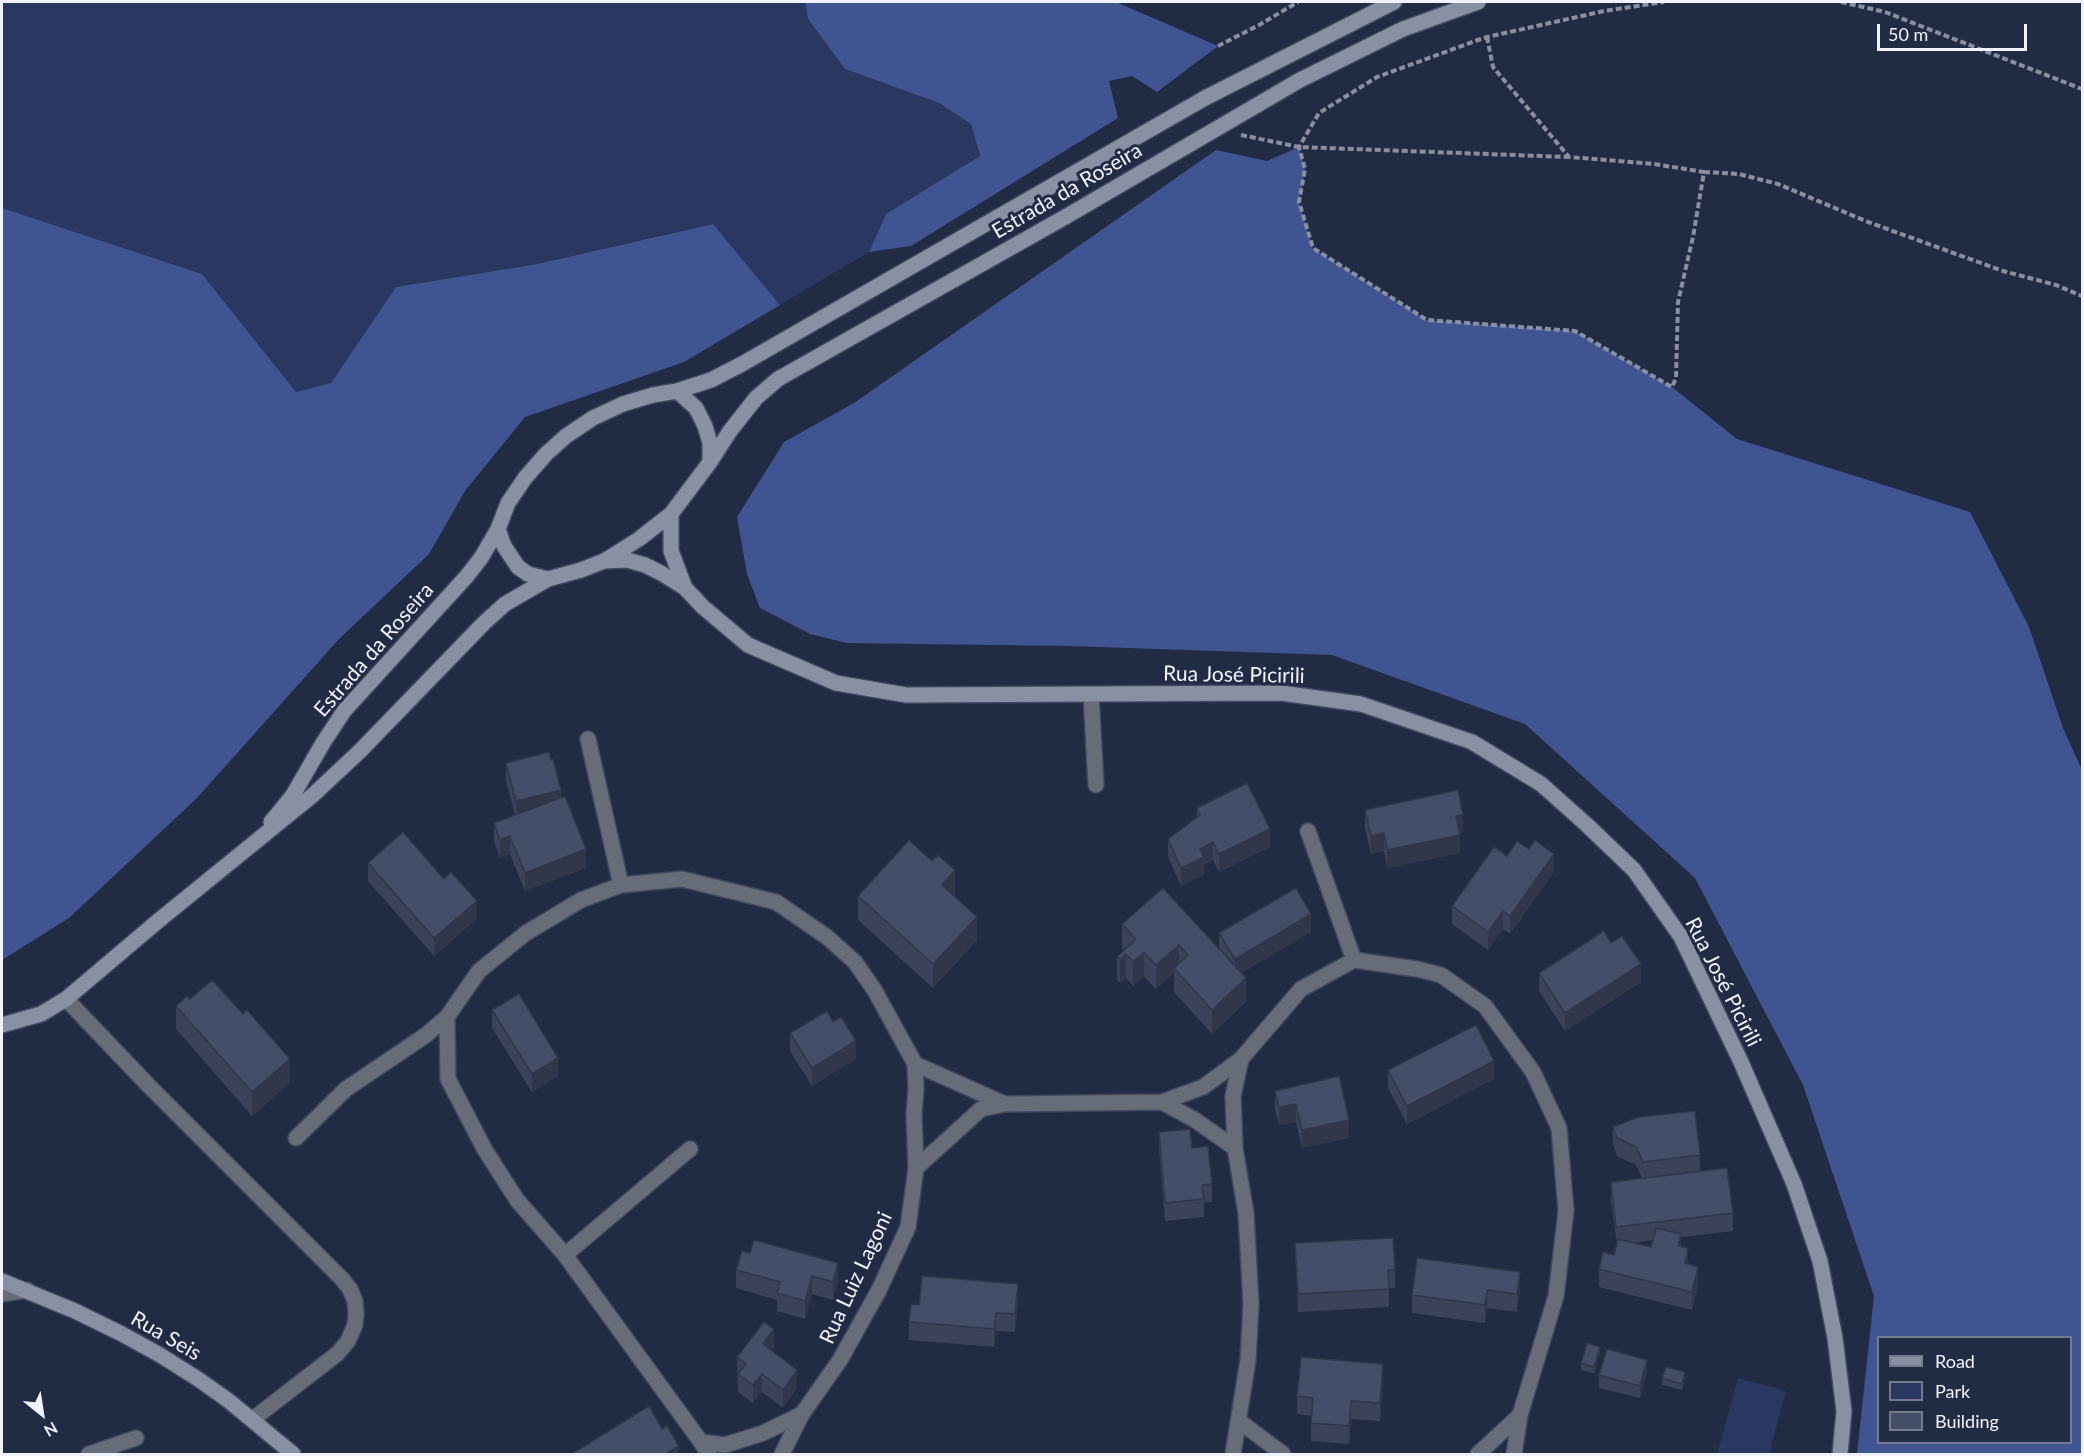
<!DOCTYPE html>
<html>
<head>
<meta charset="utf-8">
<style>
	body { margin:0 }
	#map { position:relative; width:2084px; height:1456px; overflow:hidden; background:#222b44; font-family:Lato,sans-serif }
	canvas { display:block }
	.frame { position:absolute; inset:0; border:3px solid #eff3fd; pointer-events:none }
	.legend { position:absolute; left:1877px; top:1336px; width:195px; height:108px; box-sizing:border-box; background:#222b44; border:2px solid #747b8e; margin:0; padding:8px 10px; list-style:none; font-size:18px; color:#eff3fd }
	.legend li { display:flex; align-items:center; gap:12px; height:30px }
	.legend b { width:30px; border:2px solid #747b8e }
	.north { position:absolute; left:12px; top:1384px; width:60px; height:60px; -webkit-text-stroke:4px #222b44; paint-order:stroke; rotate:150deg; font-size:16px; font-weight:700; line-height:24px; text-align:center; color:#eff3fd }
	.north::after { content:''; display:block; margin:auto; width:21px; height:27px; background:#eff3fd; clip-path:polygon(50% 0,100% 100%,50% 72%,0 100%) }
	.scale { position:absolute; left:1877px; top:24px; width:150px; height:27px; box-sizing:border-box; border:3px solid #eff3fd; border-top:0; padding-left:8px; font-size:18px; line-height:21px; white-space:nowrap; color:#eff3fd; -webkit-text-stroke:4px #222b44; paint-order:stroke }
</style>
</head>
<body>
<div id="map">
<canvas width="2084" height="1456"></canvas>
<div class="frame"></div>
<ul class="legend">
<li><b style="height:8px;background:#8890a4"></b>Road</li>
<li><b style="height:16px;background:#2a3760"></b>Park</li>
<li><b style="height:16px;background:#444e69"></b>Building</li>
</ul>
<div class="north">N</div>
<div class="scale">50 m</div>
</div>
<script>
const g = document.querySelector('canvas').getContext('2d');
g.lineJoin = 'round';
function paint(path, color) { g.fillStyle = color; g.fill(path, 'evenodd'); }
const shape = rows => new Path2D(rows.map(r => 'M' + r).join(''));
function stroke(path, color, width, dash) { g.strokeStyle = color; g.lineWidth = width; g.lineCap = dash ? 'butt' : 'round'; g.setLineDash(dash || []); g.stroke(path); }
function label(font, color, halo, rows, align = 'center') {
  g.font = font + ' Lato,sans-serif'; g.lineWidth = 6; g.setLineDash([]); g.textBaseline = 'middle'; g.strokeStyle = halo; g.fillStyle = color; for (const [text, x, y, turn = 0] of rows) {
    g.save(); g.translate(x, y); g.rotate((+turn || 0) * Math.PI / 180); g.textAlign = isNaN(turn) ? turn : align; if (halo) g.strokeText(text, 0, 0); g.fillText(text, 0, 0); g.restore();
  }
}
paint(shape([
	[2,2,805,2,808,19,845,69,939,103,971,124,980,157,886,214,869,252,780,305,712,224,537,264,396,287,331,384,296,392,202,274,2,208],
	[1738,1378,1786,1391,1769,1454,1717,1454]
]), '#2a3760');
paint(shape([
	[805,2,1116,2,1218,46,1157,92,1132,76,1109,81,1118,118,911,246,869,252,886,214,980,156,971,124,939,103,845,69,808,19],
	[1299,147,1305,169,1299,202,1313,248,1427,320,1575,331,1672,387,1737,439,1970,512,2029,627,2063,728,2082,770,2082,1454,1857,1454,1874,1296,1803,1085,1695,878,1525,724,1332,655,1069,646,847,643,810,634,760,608,747,574,737,517,784,442,854,403,1216,150,1267,161],
	[1878,1338,2070,1338,2070,1442,1878,1442],
	[2,208,202,274,296,392,331,383,396,287,537,264,713,224,780,305,684,362,525,417,465,491,429,554,339,639,197,798,69,918,2,960]
]), '#405491');
const street = shape([
	[1091,694,1096,785],
	[588,739,621,885],
	[1308,831,1354,960],
	[66,999,149,1086,342,1279,350,1289,355,1301,356,1314,355,1325,348,1341,337,1354,253,1419],
	[447,1017,448,1079,485,1150,517,1200,565,1255,701,1442,709,1454],
	[915,1064,1005,1104,1162,1102,1203,1087,1241,1059,1301,989,1354,960,1417,969,1441,975,1485,1006,1533,1072,1559,1128,1566,1211,1556,1296,1520,1415],
	[1162,1102,1195,1120,1235,1148],
	[296,1138,346,1089,426,1035,447,1017,479,971,526,933,581,900,621,885,682,879,776,902,827,937,855,962,875,991,915,1064,916,1089,914,1114,916,1168,908,1227,879,1290,840,1360,802,1414,782,1454],
	[916,1168,981,1109,1005,1104],
	[565,1255,690,1149],
	[2,1294,27,1290],
	[1239,1421,1283,1454],
	[701,1442,725,1445,763,1433,802,1414],
	[89,1454,136,1438],
	[1233,1454,1248,1360,1251,1304,1246,1213,1235,1148,1233,1096,1241,1059],
	[1478,1454,1520,1415,1514,1454]
]);
const secondary = shape([
	[677,391,696,408,705,426,710,443,710,462,671,514,639,539,604,561,581,570,548,579,528,574,518,567,504,546,498,529,508,503,525,478,546,454,566,436,593,418,623,404,653,395,677,391,711,380,742,364,1205,98,1394,2],
	[710,462,730,431,756,398,778,379,1067,216,1300,80,1403,29,1478,2],
	[671,514,671,551,685,588],
	[604,561,627,560,645,565,661,573,685,588,703,607,748,645,836,683,906,695,1281,693,1361,704,1472,742,1541,784,1587,825,1634,870,1681,937,1741,1062,1794,1184,1820,1261,1835,1338,1844,1411,1840,1454],
	[271,822,293,795,323,743,344,711,467,576,481,558,498,529],
	[2,1025,41,1014,66,999,158,921,313,795,360,751,484,623,505,604,548,579],
	[2,1281,75,1311,122,1334,160,1355,198,1379,229,1401,293,1454]
]);
stroke(street, '#3f475e', 18);
stroke(secondary, '#3f475e', 18);
stroke(shape([
	[1841,2,1885,12,2082,89],
	[1487,37,1493,67,1569,157,1654,164,1704,172,1693,237,1678,302,1676,378,1672,387,1575,331,1427,320,1313,248,1299,202,1305,169,1299,147,1319,113,1377,77,1478,40,1487,37,1604,11,1664,2],
	[1218,46,1259,25,1298,2],
	[1241,135,1299,147,1568,157],
	[1704,172,1739,174,1778,184,1868,222,2003,271,2056,285,2082,296]
]), '#8a90a2', 4, [6, 3]);
stroke(street, '#676c79', 15);
stroke(secondary, '#8890a4', 15);
paint(shape([
	[506,763,561,797,586,868,525,891,510,854,500,858,494,841,494,823,515,815,506,781],
	[1197,808,1270,847,1219,872,1213,860,1204,865,1204,875,1181,886,1168,857,1168,839,1197,817],
	[1365,810,1463,833,1459,834,1460,853,1387,868,1384,851,1371,854,1365,828],
	[1507,856,1554,872,1510,934,1503,929,1488,950,1452,924,1452,906],
	[368,863,444,879,477,919,434,956,368,881],
	[955,894,954,896,977,940,933,988,858,920,858,896],
	[1122,924,1219,949,1219,933,1311,932,1241,973,1246,1002,1212,1034,1174,992,1174,973,1156,989,1144,976,1133,986,1126,978,1120,983,1117,980,1117,957,1124,950,1122,948],
	[1539,973,1641,982,1565,1031,1539,991],
	[190,999,290,1083,252,1116,176,1029,176,1006],
	[492,1010,558,1076,532,1092,492,1028],
	[790,1033,856,1059,812,1086,790,1051],
	[1388,1070,1494,1079,1407,1124,1388,1088],
	[1275,1091,1349,1138,1302,1148,1296,1122,1279,1125,1275,1109],
	[1613,1127,1700,1155,1700,1171,1733,1213,1733,1231,1681,1237,1681,1246,1698,1285,1692,1310,1599,1287,1599,1269,1614,1255,1617,1245,1611,1200,1611,1182,1642,1178,1636,1165,1617,1156,1613,1145],
	[1653,1240,1651,1247,1632,1243],
	[1159,1132,1192,1148,1212,1184,1212,1202,1204,1202,1204,1217,1165,1221,1159,1150],
	[1295,1243,1395,1270,1395,1288,1389,1288,1389,1307,1298,1312],
	[742,1251,838,1281,833,1300,812,1294,805,1319,777,1311,777,1300,736,1288,736,1270],
	[1417,1258,1520,1290,1517,1312,1487,1308,1485,1323,1412,1313,1412,1295],
	[1018,1302,1015,1332,996,1331,994,1347,909,1340,909,1322,919,1305],
	[774,1347,771,1351,797,1388,783,1408,762,1392,753,1403,738,1392,737,1357],
	[1600,1353,1594,1373,1581,1370,1581,1363],
	[1647,1372,1640,1398,1599,1388,1599,1375],
	[1662,1378,1685,1378,1682,1390,1662,1385],
	[1383,1382,1380,1421,1351,1419,1349,1444,1311,1441,1311,1416,1297,1414,1297,1396]
]), '#3a435a');
paint(shape([
	[561,790,561,808,516,819,516,801],
	[1463,815,1463,833,1456,834,1456,816],
	[1270,829,1270,847,1219,872,1219,854],
	[1384,833,1384,851,1371,854,1371,836],
	[1460,835,1460,853,1387,868,1387,850],
	[510,836,510,854,500,858,500,840],
	[1213,842,1213,860,1204,865,1204,875,1181,886,1181,868,1200,849],
	[586,849,586,868,525,891,525,873],
	[1554,854,1554,872,1510,934,1510,916],
	[955,870,955,894,942,909,942,885],
	[477,901,477,919,434,956,434,938],
	[1503,911,1503,929,1488,950,1488,932],
	[1311,914,1311,932,1235,977,1235,959],
	[977,917,977,940,933,988,933,964],
	[1179,945,1179,968,1174,968,1174,973,1156,989,1156,965],
	[1144,952,1144,976,1133,986,1133,962],
	[1126,954,1126,978,1120,983,1120,959],
	[1641,964,1641,982,1565,1031,1565,1013],
	[1246,978,1246,1002,1212,1034,1212,1010],
	[856,1041,856,1059,812,1086,812,1068],
	[558,1058,558,1076,532,1092,532,1074],
	[290,1059,290,1083,252,1116,252,1092],
	[1494,1061,1494,1079,1407,1124,1407,1106],
	[1296,1104,1296,1122,1279,1125,1279,1107],
	[1349,1120,1349,1138,1302,1148,1302,1130],
	[1681,1234,1681,1252,1678,1246],
	[1688,1248,1688,1266,1685,1263],
	[838,1263,838,1281,833,1300,833,1282],
	[1698,1267,1698,1285,1692,1310,1692,1292],
	[1520,1272,1520,1290,1517,1312,1517,1294],
	[812,1276,812,1294,805,1319,805,1301],
	[1018,1284,1018,1302,1015,1332,1015,1314],
	[1487,1290,1487,1308,1485,1323,1485,1305],
	[996,1313,996,1331,994,1347,994,1329],
	[774,1329,774,1347,763,1362,763,1344],
	[1600,1347,1600,1353,1594,1373,1594,1367],
	[1647,1360,1647,1372,1640,1398,1640,1386],
	[1383,1364,1383,1382,1380,1421,1380,1403],
	[797,1370,797,1388,783,1408,783,1390],
	[1685,1372,1685,1378,1682,1390,1682,1384],
	[762,1374,762,1392,753,1403,753,1385],
	[1351,1401,1351,1419,1349,1444,1349,1426],
	[679,1446,679,1455,664,1455]
]), '#30374a');
const building = shape([
	[549,752,551,760,553,759,561,790,516,801,506,763,549,752],
	[1247,783,1270,829,1219,854,1213,842,1200,849,1204,857,1181,868,1168,839,1200,815,1197,808,1247,783],
	[1458,790,1463,815,1456,816,1460,835,1387,850,1384,833,1371,836,1365,810,1458,790],
	[565,796,586,849,525,873,510,836,500,840,494,823,565,796],
	[403,832,444,879,451,872,477,901,434,938,368,863,403,832],
	[909,840,932,861,938,855,955,870,942,885,977,917,933,964,858,896,909,840],
	[1535,840,1554,854,1510,916,1503,911,1488,932,1452,906,1494,847,1507,856,1517,841,1529,849,1535,840],
	[1163,888,1246,978,1212,1010,1174,968,1188,955,1179,945,1156,965,1144,952,1133,962,1126,954,1120,959,1117,957,1136,939,1122,924,1163,888],
	[1296,888,1311,914,1235,959,1219,933,1296,888],
	[1604,931,1611,943,1622,936,1641,964,1565,1013,1539,973,1604,931],
	[212,980,243,1014,247,1010,290,1059,252,1092,176,1006,187,996,190,999,212,980],
	[519,994,558,1058,532,1074,492,1010,519,994],
	[827,1011,833,1022,841,1017,856,1041,812,1068,790,1033,827,1011],
	[1476,1025,1494,1061,1407,1106,1388,1070,1476,1025],
	[1339,1076,1349,1120,1302,1130,1296,1104,1279,1107,1275,1091,1339,1076],
	[1695,1111,1700,1155,1643,1162,1636,1147,1617,1138,1613,1127,1639,1117,1695,1111],
	[1190,1129,1192,1148,1208,1146,1212,1184,1202,1185,1204,1199,1165,1203,1159,1132,1190,1129],
	[1727,1168,1733,1213,1616,1227,1611,1182,1727,1168],
	[1656,1228,1681,1234,1678,1246,1688,1248,1685,1263,1698,1267,1692,1292,1599,1269,1603,1252,1614,1255,1618,1239,1651,1247,1656,1228],
	[1393,1238,1395,1270,1388,1270,1389,1289,1298,1294,1295,1243,1393,1238],
	[754,1240,838,1263,833,1282,812,1276,805,1301,777,1293,780,1282,736,1270,742,1251,750,1253,754,1240],
	[1417,1258,1520,1272,1517,1294,1487,1290,1485,1305,1412,1295,1417,1258],
	[922,1276,1018,1284,1015,1314,996,1313,994,1329,909,1322,911,1304,919,1305,922,1276],
	[764,1322,774,1329,763,1344,797,1370,783,1390,762,1374,753,1385,738,1374,746,1364,737,1357,764,1322],
	[1587,1343,1600,1347,1594,1367,1581,1363,1587,1343],
	[1607,1349,1647,1360,1640,1386,1599,1375,1607,1349],
	[1301,1357,1383,1364,1380,1403,1351,1401,1349,1426,1311,1423,1313,1398,1297,1396,1301,1357],
	[1666,1367,1685,1372,1682,1384,1662,1378,1666,1367],
	[649,1406,662,1429,667,1426,679,1446,664,1455,570,1455,649,1406]
]);
paint(building, '#444e69');
stroke(building, '#30374a', 1.5);
label('21px', '#eff3fd', '#222b44', [
	["Estrada da Roseira",1067,191,-30],
	["Estrada da Roseira",374,650,-49],
	["Rua José Picirili",1234,675,1],
	["Rua José Picirili",1723,982,63],
	["Rua Luiz Lagoni",856,1278,-65],
	["Rua Seis",166,1336,30]
]);
</script>
</body>
</html>
